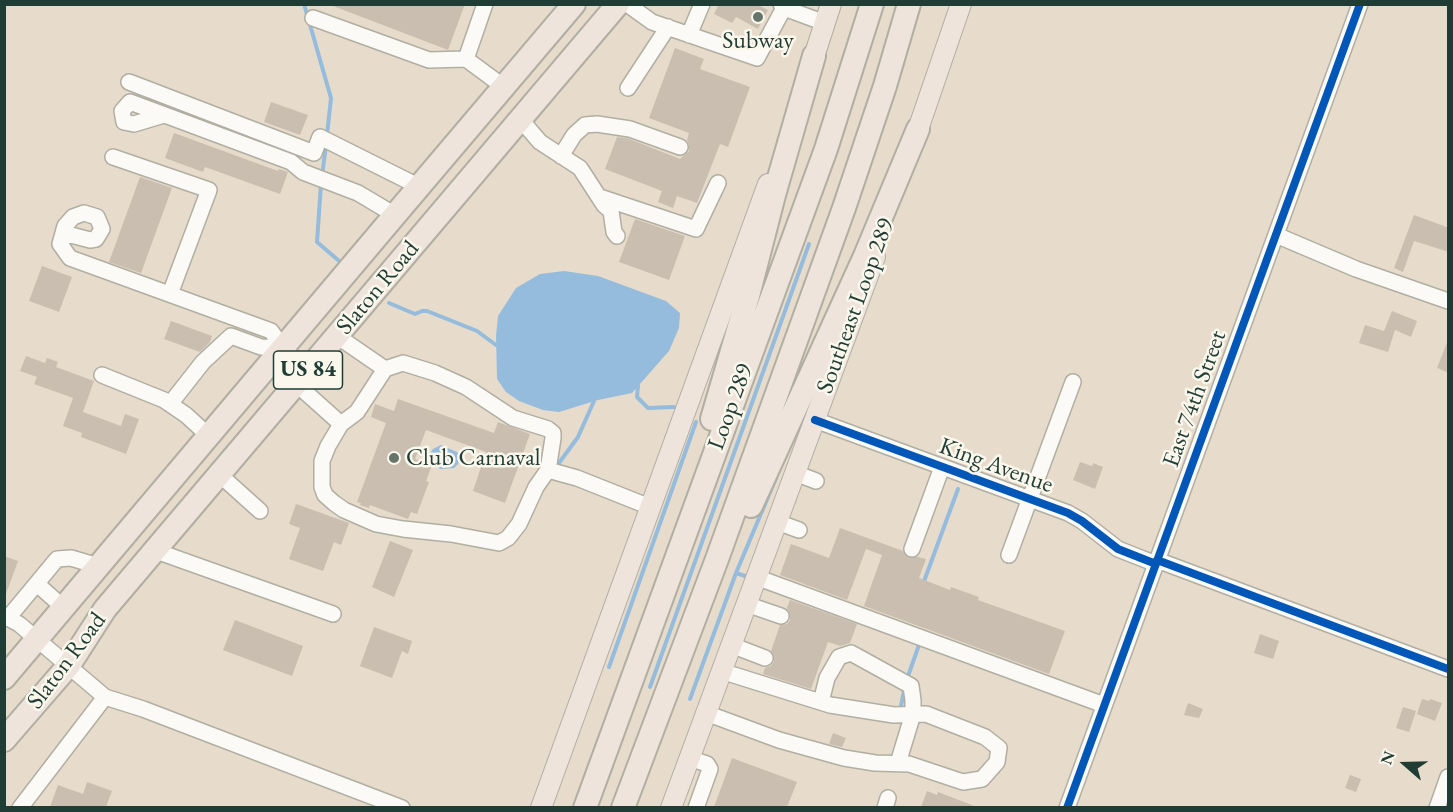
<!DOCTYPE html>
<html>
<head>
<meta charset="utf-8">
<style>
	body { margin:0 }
	#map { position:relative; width:1453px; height:812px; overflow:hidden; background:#e7dccb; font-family:"EB Garamond",serif }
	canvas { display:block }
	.frame { position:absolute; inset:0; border:6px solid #1f3d34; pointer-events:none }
	.north { position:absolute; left:1375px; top:734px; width:60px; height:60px; -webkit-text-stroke:4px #fbf7ec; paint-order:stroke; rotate:290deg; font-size:16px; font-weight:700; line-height:24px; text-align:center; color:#1f3d34 }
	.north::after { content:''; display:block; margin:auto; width:21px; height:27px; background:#1f3d34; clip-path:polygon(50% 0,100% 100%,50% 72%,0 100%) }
</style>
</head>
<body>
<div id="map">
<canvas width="1453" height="812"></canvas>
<div class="frame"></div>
<div class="north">N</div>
</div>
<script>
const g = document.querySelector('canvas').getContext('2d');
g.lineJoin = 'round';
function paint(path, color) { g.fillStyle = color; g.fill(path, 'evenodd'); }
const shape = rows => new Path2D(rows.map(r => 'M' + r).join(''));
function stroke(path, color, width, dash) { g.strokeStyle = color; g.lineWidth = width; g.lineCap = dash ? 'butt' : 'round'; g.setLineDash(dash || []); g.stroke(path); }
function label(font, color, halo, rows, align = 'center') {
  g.font = font + ' "EB Garamond",serif'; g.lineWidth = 5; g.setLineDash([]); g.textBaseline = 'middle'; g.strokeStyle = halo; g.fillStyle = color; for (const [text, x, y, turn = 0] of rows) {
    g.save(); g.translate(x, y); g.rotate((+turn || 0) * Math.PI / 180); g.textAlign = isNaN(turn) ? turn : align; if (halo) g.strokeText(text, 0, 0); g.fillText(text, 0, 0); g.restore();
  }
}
paint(shape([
	[564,271,598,276,666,301,680,313,679,328,669,351,632,393,598,400,559,412,543,410,519,401,506,392,497,379,496,336,498,316,516,288,540,274],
	[441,445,459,453,461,461,454,468,440,469,429,455,433,449]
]), '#95bcdc');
stroke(shape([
	[304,4,331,98,327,135],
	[322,176,326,145],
	[321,184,317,242,338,260],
	[389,303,415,314,422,311,427,311,477,331,496,345],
	[638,385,637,397,648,408,674,407],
	[559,463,578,437,594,401],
	[751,578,736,573,776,478],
	[923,584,958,489],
	[609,667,696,422],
	[907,679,920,642,919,642],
	[650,687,809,244],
	[690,699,736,573],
	[900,711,905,686]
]), '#95bcdc', 4);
paint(shape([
	[328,4,465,4,448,50],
	[719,4,756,4,768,10,758,29,736,17,732,23,714,14],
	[675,48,704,59,700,69,750,87,728,147,720,144,697,203,677,196,673,208,658,202,662,191,605,169,617,137,627,138,680,159,689,151,689,145,687,140,689,133,649,118],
	[271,102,308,115,300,135,264,122],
	[174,133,278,171,279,169,288,172,280,194,205,167,203,172,165,158],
	[140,177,172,188,141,273,109,262],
	[1414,215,1449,228,1449,252,1414,241,1403,272,1394,268],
	[635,219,685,236,669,280,619,262],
	[42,266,72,277,59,312,29,301],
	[1392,311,1417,321,1411,337,1395,330,1388,352,1359,343,1365,325,1384,331],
	[171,321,212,336,210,342,200,352,164,339],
	[1448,340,1449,340,1449,373,1437,368],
	[26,356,45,363,47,358,58,362,56,367,94,381,83,412,121,426,125,414,139,419,126,454,81,437,82,433,63,426,73,398,34,384,37,377,20,371],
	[398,399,494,433,498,422,530,434,505,503,473,491,486,452,426,430,415,459,432,465,426,481,429,482,417,514,411,512,408,519,370,505,369,508,360,505,361,503,357,502,386,423,371,417,375,404,394,411],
	[1080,462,1092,466,1093,463,1103,467,1095,489,1073,480],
	[296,504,349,523,341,545,334,542,323,571,289,559,300,528,289,524],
	[840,528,903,551,909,558,918,557,926,559,919,578,950,590,951,587,979,597,978,600,1065,631,1049,674,864,606,882,555,866,549,847,600,780,575,791,544,829,558],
	[390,541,413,550,394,597,372,587],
	[4,556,18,561,6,594,4,594],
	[790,600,857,624,850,643,840,646,828,642,811,689,763,674,765,668,771,666,774,661,774,656,771,651,780,625,787,624,790,620,790,614,787,608],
	[235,620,303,646,292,676,223,650],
	[374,627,412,641,408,654,402,651,392,678,360,666],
	[1260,634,1279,641,1273,659,1254,653],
	[1422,699,1429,701,1430,699,1442,703,1435,721,1417,714],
	[1188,703,1203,709,1199,718,1184,715],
	[1403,707,1416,711,1409,732,1396,728],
	[833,733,846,738,842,747,829,744],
	[732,758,797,782,787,807,714,807],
	[1350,775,1361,779,1356,792,1345,788],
	[87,782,112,791,106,807,50,807,58,785,83,794],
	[927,791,937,795,938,792,977,807,921,807]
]), '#c9beb0');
const minor = shape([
	[485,4,466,59,504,87],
	[627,4,652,22,757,58,786,4],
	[781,4,784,8,825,23],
	[313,18,429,60,466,59],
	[689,35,702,4],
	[129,82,314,153,320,137,420,187],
	[628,88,668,27],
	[164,115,134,124,124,122,122,111,130,102,291,162,303,172,358,193,395,215],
	[521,120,540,142,580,168,604,205,611,211,614,232,617,236],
	[561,156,574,135,585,125,597,124,630,129,680,147],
	[113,157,209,190,170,294],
	[600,197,696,229,718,183],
	[1276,235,1356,269,1448,301],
	[61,241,65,237,71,235,90,240,96,239,102,229,97,217,84,213,73,217,65,226,60,244,70,258,271,331,283,348],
	[337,336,385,369],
	[102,375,164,400,186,415,209,436],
	[170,404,203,362,231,336,261,347,283,348,308,371,303,390,341,424],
	[815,420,1068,513,1082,521,1118,549,1156,564],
	[548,470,553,438,553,433,548,429,513,418,466,387,435,373,403,363,385,369,357,412,341,424,328,446,322,461,322,487,325,495,334,503,344,510,376,524,403,529,451,534,499,543,508,538,519,524,536,487,548,470,577,478,650,507],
	[795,473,816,481],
	[220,475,260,511],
	[777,522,799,530],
	[912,549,942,467],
	[156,551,333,614],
	[1009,555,1073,382],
	[1157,560,1448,669],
	[756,577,1104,705],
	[37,584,64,608],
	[746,604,781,616],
	[8,618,57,559,71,558,98,566],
	[4,619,8,618,19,624,105,697,143,709,402,808],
	[731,645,765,658],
	[821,702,827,678,839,657,851,653,911,686,913,700,913,714,898,763],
	[706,713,779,740,844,758,875,763,909,764,963,782,982,779,997,762,999,748,985,737,926,714,894,715,830,705,721,671],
	[689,758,707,764,710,769,696,808],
	[20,808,105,697],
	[885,808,888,798],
	[1067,808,1360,4],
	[1437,808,1448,777]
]);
const major = shape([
	[810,69,831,4],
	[913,144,961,4],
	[541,808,768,184],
	[671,808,875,257]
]);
const highway = shape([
	[712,419,748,296,774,195,814,56],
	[751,506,865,256,918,129],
	[4,678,395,215,574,4],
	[4,740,69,665,105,609,618,4],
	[585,808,826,149,872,4],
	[623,808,717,559,844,208,885,86,909,4]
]);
stroke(minor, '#b1aea2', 18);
stroke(major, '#b1aea2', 22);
stroke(highway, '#b1aea2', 26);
stroke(minor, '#fbfaf7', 15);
stroke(major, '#eee4dc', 20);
stroke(highway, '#eee4dc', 22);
stroke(shape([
	[815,420,1068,513,1082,521,1118,549,1156,564],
	[1157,560,1448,669],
	[1067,808,1360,4]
]), '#0057b8', 8);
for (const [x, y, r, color] of [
	[758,17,6,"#657569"],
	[394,458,6,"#657569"]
]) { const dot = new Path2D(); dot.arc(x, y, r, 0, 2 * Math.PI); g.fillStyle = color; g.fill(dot); stroke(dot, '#fbf7ec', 2); }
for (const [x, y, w] of [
	[308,370,69]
]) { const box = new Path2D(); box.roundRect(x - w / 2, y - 19, w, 38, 4.5); g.fillStyle = '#fbf7ec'; g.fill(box); stroke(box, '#1f3d34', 1.5); }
label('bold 22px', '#1f3d34', null, [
	["US 84",308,370]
]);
label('24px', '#1f3d34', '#fbf7ec', [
	["Subway",758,41],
	["Club Carnaval",406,458,"left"]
]);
label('24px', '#1f3d34', '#fbf7ec', [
	["Slaton Road",378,288,-50],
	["Southeast Loop 289",856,306,-70],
	["East 74th Street",1195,399,-70],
	["Loop 289",731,407,-70],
	["King Avenue",996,466,20],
	["Slaton Road",67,661,-53]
]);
</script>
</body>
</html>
